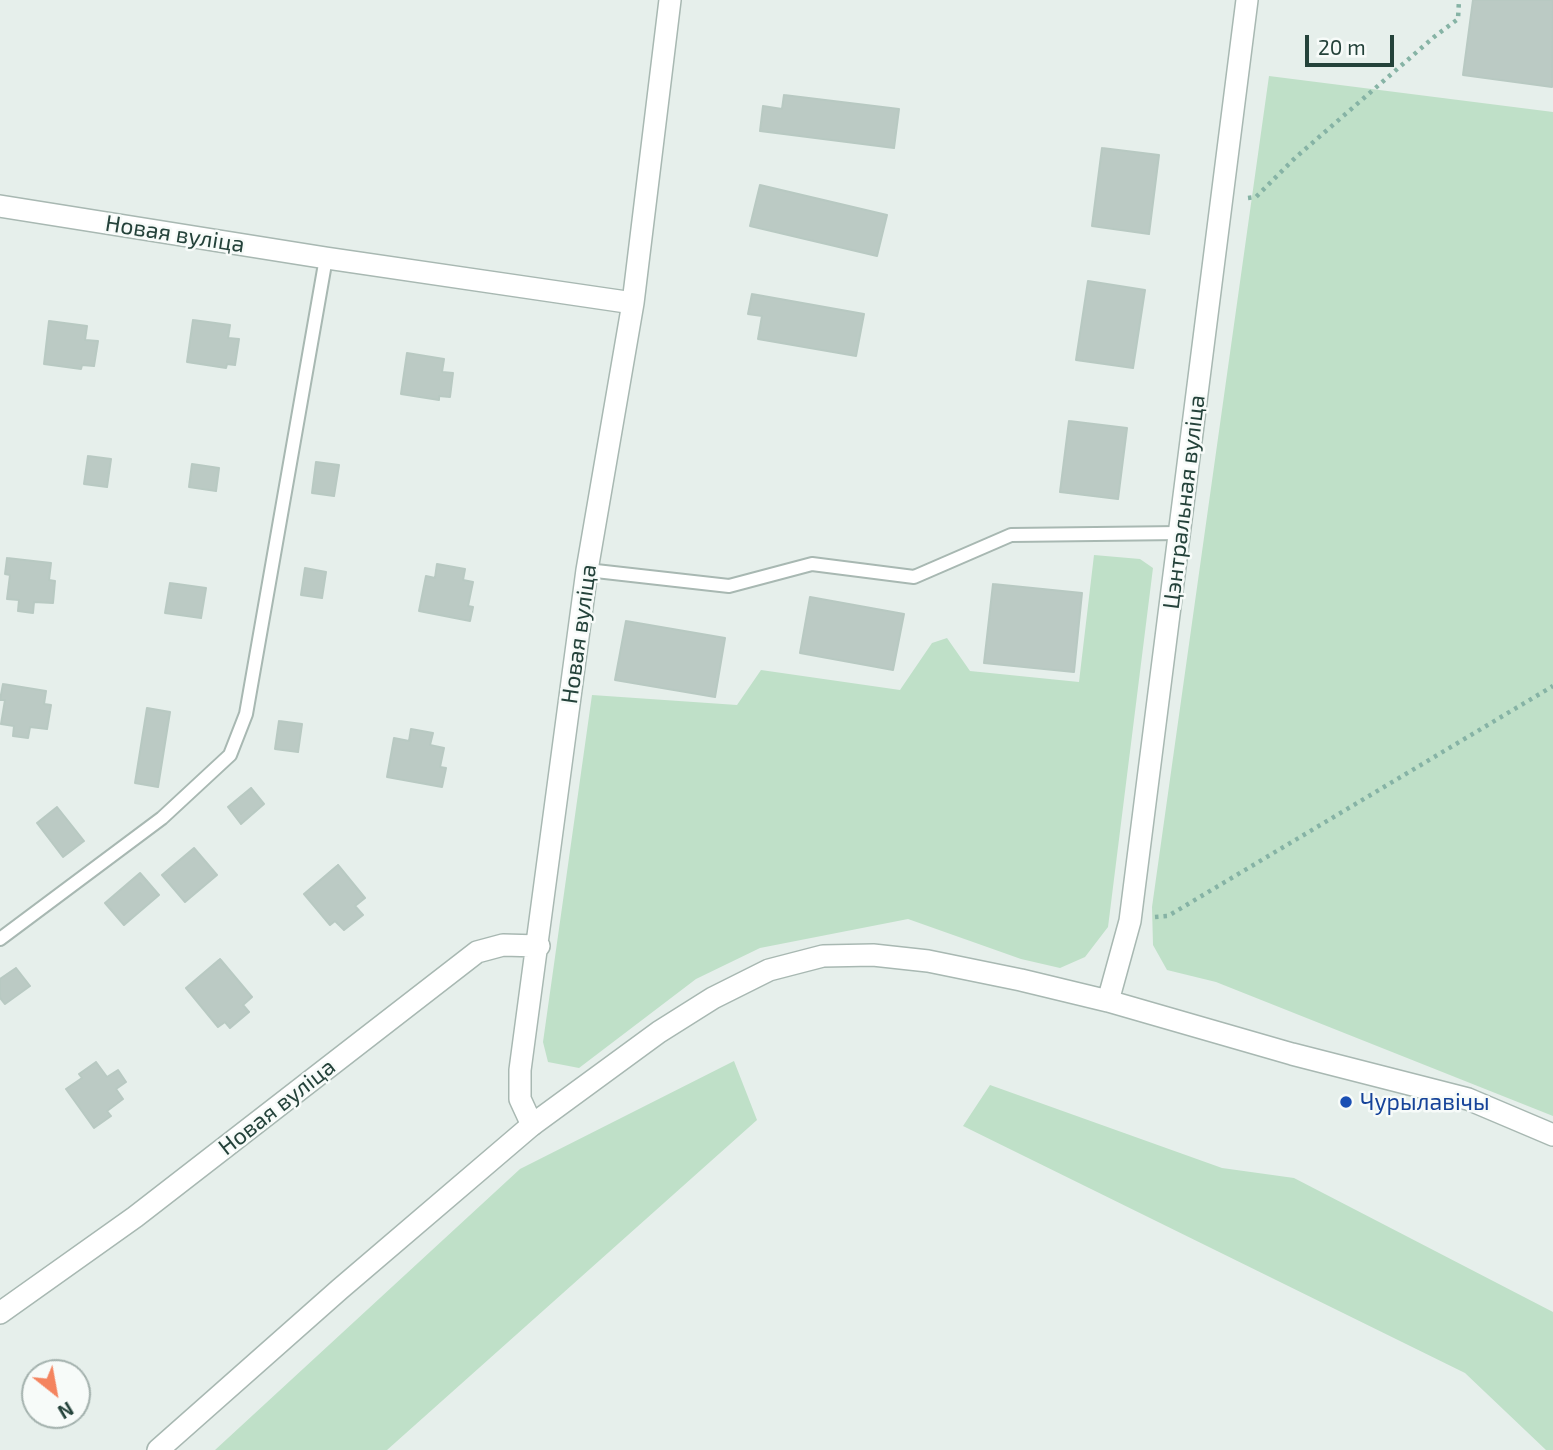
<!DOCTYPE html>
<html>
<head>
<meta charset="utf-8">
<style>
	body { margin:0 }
	#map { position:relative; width:1553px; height:1450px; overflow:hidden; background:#e6efeb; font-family:"Exo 2",sans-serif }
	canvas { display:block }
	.north { position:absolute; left:21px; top:1359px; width:70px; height:70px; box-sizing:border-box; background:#f7fbf9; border:2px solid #a3b1ad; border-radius:50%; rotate:149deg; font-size:19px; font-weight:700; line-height:28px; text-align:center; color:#24423a }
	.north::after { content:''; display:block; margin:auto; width:24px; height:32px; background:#f4845f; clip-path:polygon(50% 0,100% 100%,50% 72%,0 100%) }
	.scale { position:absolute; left:1305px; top:35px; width:89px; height:32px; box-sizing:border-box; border:4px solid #24423a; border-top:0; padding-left:9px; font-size:21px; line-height:24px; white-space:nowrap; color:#24423a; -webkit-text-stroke:5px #f7fbf9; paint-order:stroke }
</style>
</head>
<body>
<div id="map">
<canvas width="1553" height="1450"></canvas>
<div class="north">N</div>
<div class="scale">20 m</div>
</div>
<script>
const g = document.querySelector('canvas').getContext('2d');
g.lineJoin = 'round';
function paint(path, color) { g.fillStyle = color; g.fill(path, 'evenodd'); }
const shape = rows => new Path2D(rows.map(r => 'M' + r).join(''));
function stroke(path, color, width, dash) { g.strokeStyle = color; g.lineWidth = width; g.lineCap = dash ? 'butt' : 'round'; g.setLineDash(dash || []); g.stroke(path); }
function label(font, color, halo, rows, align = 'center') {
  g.font = font + ' "Exo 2",sans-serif'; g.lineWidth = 5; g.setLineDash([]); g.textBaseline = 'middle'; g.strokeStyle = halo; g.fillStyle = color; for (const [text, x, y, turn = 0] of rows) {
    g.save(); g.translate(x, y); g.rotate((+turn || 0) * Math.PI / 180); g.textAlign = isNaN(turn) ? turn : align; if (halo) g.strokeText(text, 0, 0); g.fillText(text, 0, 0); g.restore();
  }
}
paint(shape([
	[1269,76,1553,112,1553,1116,1216,982,1167,970,1153,945,1152,907],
	[1094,555,1140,559,1153,568,1108,927,1085,957,1060,968,1021,959,908,919,760,948,696,979,579,1068,548,1062,543,1042,592,695,737,705,761,670,900,690,932,643,947,638,970,671,1079,682],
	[734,1061,757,1120,387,1450,215,1450,520,1169],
	[990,1085,1222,1168,1294,1178,1553,1312,1553,1450,1546,1450,1465,1373,963,1126]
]), '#bfe0c8');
const building = shape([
	[1473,0,1553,0,1552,87,1463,75,1473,0],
	[784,95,899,109,894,148,760,131,763,106,782,109,784,95],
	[1102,148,1159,155,1149,234,1092,226,1102,148],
	[760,185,887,215,877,256,750,226,760,185],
	[1088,281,1145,290,1133,368,1076,360,1088,281],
	[752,294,864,314,856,356,758,339,762,316,748,314,752,294],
	[193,320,230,325,228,338,239,339,235,365,227,364,226,368,187,362,193,320],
	[49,321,87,326,85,340,98,341,94,366,82,365,81,369,44,364,49,321],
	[407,353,444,359,442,372,453,373,450,397,439,396,439,400,401,394,407,353],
	[1069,421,1127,428,1118,499,1060,492,1069,421],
	[88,456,111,459,107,487,84,484,88,456],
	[316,462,339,465,334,496,312,493,316,462],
	[192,464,219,468,216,491,189,487,192,464],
	[7,558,51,563,49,580,55,581,53,603,34,602,33,613,18,611,19,600,7,599,10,575,5,574,7,558],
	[437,564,465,569,463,580,473,582,468,606,473,607,470,621,419,611,426,576,435,578,437,564],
	[305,568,326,572,322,598,301,595,305,568],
	[170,583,206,588,201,618,165,613,170,583],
	[993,584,1082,593,1074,672,984,663,993,584],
	[810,597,904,614,893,670,800,653,810,597],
	[626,621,725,638,715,697,615,680,626,621],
	[3,684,46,691,44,704,51,705,47,729,30,727,28,738,13,736,14,726,1,724,5,700,0,700,3,684],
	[147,708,170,712,158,787,135,783,147,708],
	[279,721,302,724,298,752,275,749,279,721],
	[411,729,433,733,430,745,444,748,440,767,446,768,442,787,387,777,394,738,409,741,411,729],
	[251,788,264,804,241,824,228,807,251,788],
	[57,807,84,841,63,857,37,823,57,807],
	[194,848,217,875,185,902,162,875,194,848],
	[338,865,365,898,355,906,363,915,344,930,335,921,330,925,304,894,338,865],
	[140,873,159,895,124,925,105,903,140,873],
	[220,959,252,997,243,1005,249,1012,230,1028,225,1022,218,1027,186,988,220,959],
	[16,968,30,986,5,1004,0,998,0,979,16,968],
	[96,1062,107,1077,118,1070,126,1082,116,1089,123,1099,107,1111,111,1116,94,1128,66,1089,82,1078,79,1074,96,1062]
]);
paint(building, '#bbcac4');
stroke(building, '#b8c9c2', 2);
const service = shape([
	[587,570,729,586,812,564,914,577,1011,535,1180,533],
	[0,939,162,818,230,755,246,714,326,258]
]);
const minor = shape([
	[0,206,326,258,633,303],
	[532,1125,520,1099,520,1070,587,570,633,303,670,0],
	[0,1313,135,1217,477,952,503,945,539,946]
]);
const tertiary = shape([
	[1108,1001,1130,921,1247,0],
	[158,1450,340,1289,532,1125,659,1032,713,998,769,970,823,956,873,955,928,961,1021,980,1108,1001,1292,1054,1468,1099,1553,1135]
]);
stroke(service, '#a8b8b2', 16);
stroke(minor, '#a8b8b2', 24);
stroke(tertiary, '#a8b8b2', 24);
stroke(shape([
	[1248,198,1256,197,1295,158,1434,37,1458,19,1459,0],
	[1155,917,1168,916,1553,686]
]), '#86b3a5', 4.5, [3.5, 5]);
stroke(service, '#fff', 12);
stroke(minor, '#fff', 21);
stroke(tertiary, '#fff', 21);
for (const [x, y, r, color] of [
	[1346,1102,7,"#1a4fb4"]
]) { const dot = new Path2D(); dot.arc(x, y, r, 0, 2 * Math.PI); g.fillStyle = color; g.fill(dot); stroke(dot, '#f7fbf9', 2.5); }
label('23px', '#24423a', '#f7fbf9', [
	["Новая вуліца",175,234,9],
	["Цэнтральная вуліца",1184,502,-83],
	["Новая вуліца",579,634,-82],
	["Новая вуліца",277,1107,-38]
]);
label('23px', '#164399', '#f7fbf9', [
	["Чурылавічы",1360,1102]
], 'left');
</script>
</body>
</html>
